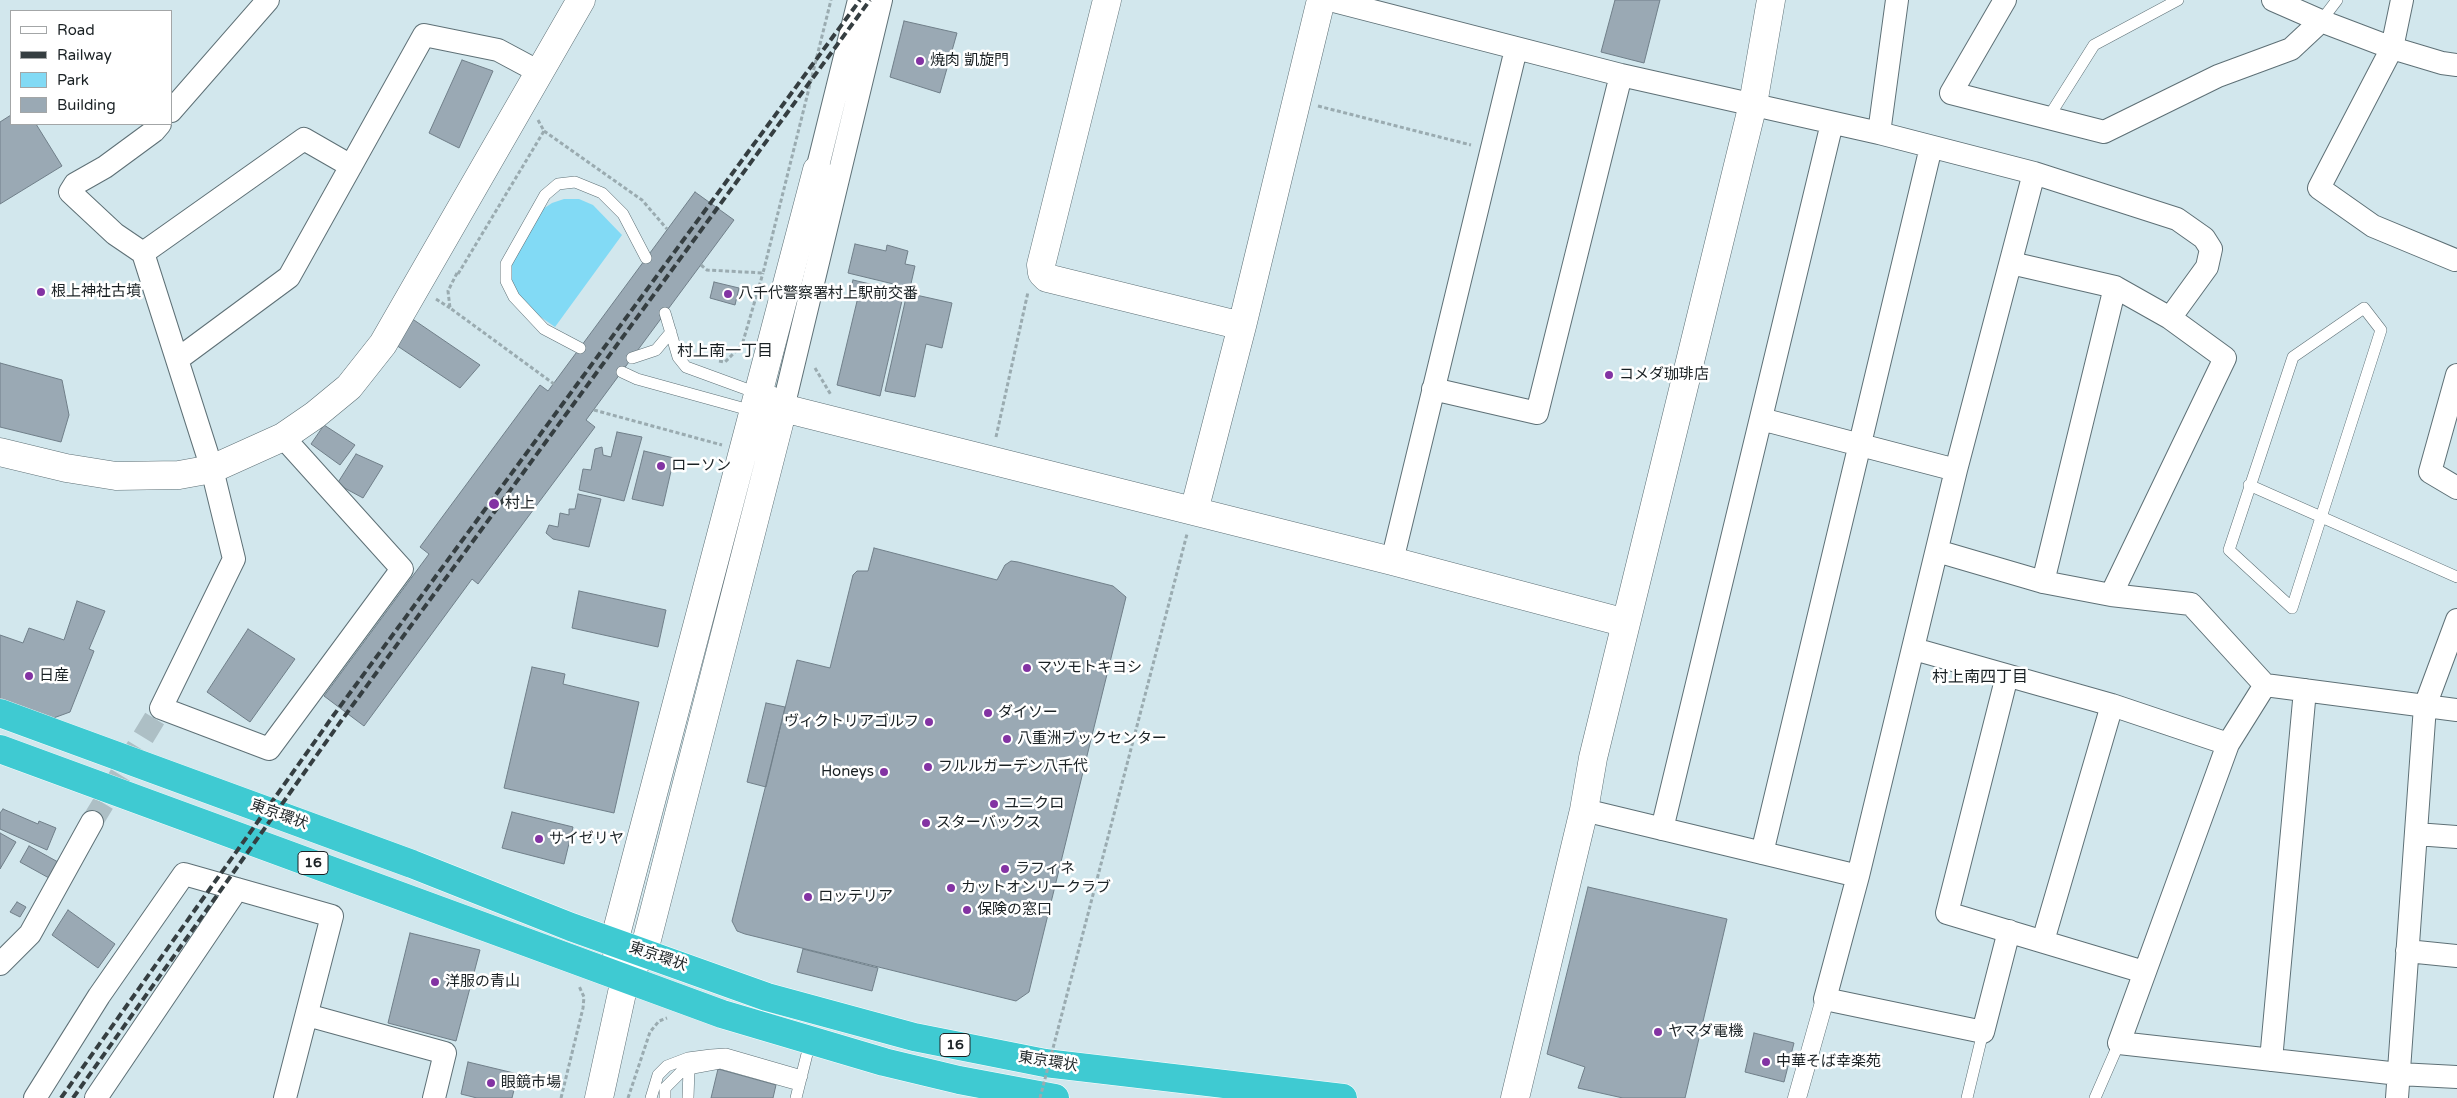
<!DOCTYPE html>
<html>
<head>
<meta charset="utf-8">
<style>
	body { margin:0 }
	#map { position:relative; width:2457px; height:1098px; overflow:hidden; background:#d2e7ed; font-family:"Varela Round",sans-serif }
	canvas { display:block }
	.legend { position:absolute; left:10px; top:10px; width:162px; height:115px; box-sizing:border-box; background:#fff; border:1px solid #a3a6a7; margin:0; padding:6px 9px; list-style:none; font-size:15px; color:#1a2124 }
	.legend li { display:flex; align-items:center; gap:10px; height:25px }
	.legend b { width:25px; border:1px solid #a3a6a7 }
</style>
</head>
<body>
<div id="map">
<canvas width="2457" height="1098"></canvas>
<ul class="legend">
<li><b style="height:6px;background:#fff"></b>Road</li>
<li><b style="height:6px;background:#353e41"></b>Railway</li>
<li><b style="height:14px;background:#82daf5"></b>Park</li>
<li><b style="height:14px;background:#9aa9b4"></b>Building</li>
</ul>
</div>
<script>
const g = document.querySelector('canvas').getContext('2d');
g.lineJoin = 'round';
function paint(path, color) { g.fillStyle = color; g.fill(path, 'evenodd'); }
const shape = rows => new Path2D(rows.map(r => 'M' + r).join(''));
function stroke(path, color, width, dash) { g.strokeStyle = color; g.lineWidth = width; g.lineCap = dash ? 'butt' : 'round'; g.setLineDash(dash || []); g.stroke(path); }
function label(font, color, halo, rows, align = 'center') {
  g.font = font + ' "Varela Round","Noto Sans JP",sans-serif'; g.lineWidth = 5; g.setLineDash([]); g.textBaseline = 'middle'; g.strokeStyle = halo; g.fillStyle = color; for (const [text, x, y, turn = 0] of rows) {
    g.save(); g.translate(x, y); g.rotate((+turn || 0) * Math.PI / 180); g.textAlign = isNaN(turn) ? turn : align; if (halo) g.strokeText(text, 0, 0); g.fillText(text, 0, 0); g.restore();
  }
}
paint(shape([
	[564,199,579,199,593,205,622,235,555,327,522,304,511,283,511,262,537,213,552,203]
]), '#82daf5');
const building = shape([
	[1615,0,1660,0,1644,63,1601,52,1615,0],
	[904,21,957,33,940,93,890,77,904,21],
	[462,60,493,71,459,148,429,133,462,60],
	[11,115,11,124,36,124,62,166,0,204,0,122,11,115],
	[695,192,734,220,586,420,595,427,478,584,472,579,364,726,324,696,429,554,420,547,540,385,548,391,695,192],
	[855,244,886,251,887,245,908,251,905,264,915,266,910,288,848,273,855,244],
	[853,280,904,292,880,396,837,385,858,297,849,295,853,280],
	[714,282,739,288,735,305,710,298,714,282],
	[907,293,952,303,942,348,926,344,915,397,885,391,907,293],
	[411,318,480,365,460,388,393,343,411,318],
	[0,363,62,380,69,415,61,442,0,427,0,363],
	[324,425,355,445,340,465,311,444,324,425],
	[617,432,642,437,624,501,579,490,583,469,591,470,595,449,602,447,603,455,611,457,617,432],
	[644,451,674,458,663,506,632,499,644,451],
	[356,454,383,466,363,498,337,484,356,454],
	[578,494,601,499,589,547,553,539,546,533,549,525,558,527,560,513,569,515,569,509,575,509,578,494],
	[874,548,997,580,1005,565,1011,561,1018,562,1113,586,1126,597,1029,992,1016,1001,745,934,737,931,732,921,797,660,830,668,853,575,857,571,868,571,874,548],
	[579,591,666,610,658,647,572,628,579,591],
	[77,601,105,611,89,649,94,651,70,712,48,720,0,701,0,635,23,643,29,628,64,640,77,601],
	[248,629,295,659,250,722,207,692,248,629],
	[532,667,565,674,563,684,639,702,614,813,504,788,532,667],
	[766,703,785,707,766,787,747,782,766,703],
	[3,809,38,824,39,821,56,828,47,850,0,829,0,813,3,809],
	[512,812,573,827,564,864,502,848,512,812],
	[0,833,16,842,0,869,0,833],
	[29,846,58,862,49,878,20,862,29,846],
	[1588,887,1727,919,1685,1098,1623,1098,1578,1088,1585,1067,1547,1054,1588,887],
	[17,902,26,907,20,917,10,912,17,902],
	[68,910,115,944,98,968,52,935,68,910],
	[410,933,480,950,456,1041,388,1023,410,933],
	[803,949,878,968,872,991,797,972,803,949],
	[1754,1033,1794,1043,1784,1082,1745,1072,1754,1033],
	[468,1062,518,1074,512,1098,477,1098,461,1094,468,1062],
	[718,1069,776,1085,773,1098,711,1098,718,1069]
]);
paint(building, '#9aa9b4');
stroke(building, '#707f89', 1);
stroke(shape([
	[92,822,161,708]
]), '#adbfc5', 22, [22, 11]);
const service = shape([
	[2321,21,2337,0],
	[2048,118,2094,45,2178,0],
	[2364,308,2381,330,2292,608,2229,550,2293,357,2364,308],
	[665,313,678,357,686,367,757,393],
	[580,348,544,329,514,297,506,281,506,264,545,195,558,184,575,182,602,193,623,214,646,258],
	[632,358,656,350,671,332],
	[622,372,637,379,753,411],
	[2249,485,2457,577],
	[651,1098,658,1075,667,1066,688,1058,711,1055,726,1054,802,1076],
	[665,1098,665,1088,680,1073,693,1068,720,1063,799,1085],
	[688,1098,689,1069],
	[796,1098,810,1042],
	[1967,1098,1983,1032],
	[2095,1098,2119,1043]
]);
const pedestrian = shape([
	[1797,1098,1825,999]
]);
const minor = shape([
	[1330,0,1621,75,1879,133,2034,173,2177,219,2204,238,2211,249,2207,267,2170,318],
	[2005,0,1951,93,2104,132,2218,76,2291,49,2321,21],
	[2273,0,2321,21,2392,48,2442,63,2457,65],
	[2402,0,2392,48,2319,188,2373,226,2455,260],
	[171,111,268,0],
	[160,124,154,131,105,167,75,184,70,192,115,234,143,253,212,469,234,559,161,708,269,749,402,569,283,437],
	[1879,133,1897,0],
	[817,170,859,0],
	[143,253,304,139,351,166],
	[2011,263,2115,287,2170,318,2225,358,2111,595],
	[178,359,289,277,424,35,498,50,541,73],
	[2457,375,2430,472,2457,488],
	[1433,389,1537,413,1621,75],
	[783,408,881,0],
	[1761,419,1956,470],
	[1937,551,2043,582,2111,595,2191,604,2265,685,2457,710],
	[1392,561,1516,49],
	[2043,582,2115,287],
	[1914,649,2112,705,2228,744],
	[2007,676,1947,913,2144,972],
	[2265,685,2228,744,2119,1043,2399,1074,2457,1077],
	[1584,810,1858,876],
	[1662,829,1832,123],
	[2416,834,2457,837],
	[1762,853,1931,147],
	[2009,931,1983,1032,1825,999,1858,876,1956,470,2034,173],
	[2043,941,2112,705],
	[2407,951,2457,956],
	[0,964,30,934,92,822],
	[307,1015,445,1053,434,1098],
	[2271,1060,2305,690],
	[35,1098,99,996,184,874,332,916,285,1098],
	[96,1098,237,889],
	[2397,1098,2425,706,2457,620]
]);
const tertiary = shape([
	[1107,0,1041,265,1042,273,1047,278,1242,326],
	[753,411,783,408,1392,561,1626,623],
	[0,452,66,468,116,476,179,475,212,469,283,437,315,415,349,387,383,344,581,0],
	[1194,511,1242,326,1321,0],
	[625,979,614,942,817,170],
	[599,1098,625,979,644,951,783,408,768,399],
	[1515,1098,1584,810,1593,758,1753,104,1771,0]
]);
const trunk = shape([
	[0,713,412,864,571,927,767,997,914,1037,1045,1063,1343,1098],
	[0,749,722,1014,884,1062,959,1080,1055,1098]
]);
stroke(service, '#5e7076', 12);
stroke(pedestrian, '#5e7076', 19);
stroke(minor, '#5e7076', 24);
stroke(tertiary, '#5e7076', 29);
stroke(trunk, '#fff', 29);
stroke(shape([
	[1318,106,1471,145],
	[544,131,642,200,667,229],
	[701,265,707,270,763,273,831,0],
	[457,273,448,291,450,308,554,384],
	[458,274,544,131,538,120],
	[436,299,450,308],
	[719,361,725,362,742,345,763,273],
	[815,368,831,395],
	[594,410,722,445],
	[563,412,572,398],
	[996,437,1028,292],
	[1058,1029,1187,534],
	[561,1098,583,1008,584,997,579,986],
	[628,1098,650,1032,659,1021,667,1018]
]), '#9aabb0', 3, [4, 2.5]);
stroke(service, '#fff', 11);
stroke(pedestrian, '#fff', 18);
stroke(minor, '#fff', 22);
stroke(tertiary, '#fff', 28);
stroke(trunk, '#3fcad2', 28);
stroke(shape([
	[61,1098,333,716,860,0],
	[73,1098,341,721,870,0]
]), '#353e41', 4, [8, 4]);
stroke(shape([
	[1040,1098,1058,1029]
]), '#9aabb0', 3, [4, 2.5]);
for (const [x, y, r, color] of [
	[920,61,5,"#8333a3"],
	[41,292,5,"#8333a3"],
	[728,294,5,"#8333a3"],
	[1609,375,5,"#8333a3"],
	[661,466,5,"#8333a3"],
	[494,504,6,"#8333a3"],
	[1027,668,5,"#8333a3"],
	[29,676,5,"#8333a3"],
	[988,713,5,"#8333a3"],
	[929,722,5,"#8333a3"],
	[1007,739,5,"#8333a3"],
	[928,767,5,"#8333a3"],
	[884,772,5,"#8333a3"],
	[994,804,5,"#8333a3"],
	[926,823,5,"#8333a3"],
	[539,839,5,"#8333a3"],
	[1005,869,5,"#8333a3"],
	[951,888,5,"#8333a3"],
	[808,897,5,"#8333a3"],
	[967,910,5,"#8333a3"],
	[435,982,5,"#8333a3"],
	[1658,1032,5,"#8333a3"],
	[1766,1062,5,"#8333a3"],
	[491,1083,5,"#8333a3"]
]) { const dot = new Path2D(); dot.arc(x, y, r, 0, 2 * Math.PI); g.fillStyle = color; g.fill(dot); stroke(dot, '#fff', 2); }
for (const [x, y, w] of [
	[313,863,30],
	[955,1045,30]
]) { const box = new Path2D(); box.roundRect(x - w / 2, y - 11.5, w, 23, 4); g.fillStyle = '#fff'; g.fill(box); stroke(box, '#1a2124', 1); }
label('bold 14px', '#1a2124', null, [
	["16",313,863],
	["16",955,1045]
]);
label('15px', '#1a2124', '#fff', [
	["焼肉 凱旋門",930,61],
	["根上神社古墳",51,292],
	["八千代警察署村上駅前交番",738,294],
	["コメダ珈琲店",1619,375],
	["ローソン",671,466],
	["村上",505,504],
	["マツモトキヨシ",1037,668],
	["日産",39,676],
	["ダイソー",998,713],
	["ヴィクトリアゴルフ",919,722,"right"],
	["八重洲ブックセンター",1017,739],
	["フルルガーデン八千代",938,767],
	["Honeys",874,772,"right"],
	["ユニクロ",1004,804],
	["スターバックス",936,823],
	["サイゼリヤ",549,839],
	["ラフィネ",1015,869],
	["カットオンリークラブ",961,888],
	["ロッテリア",818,897],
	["保険の窓口",977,910],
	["洋服の青山",445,982],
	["ヤマダ電機",1668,1032],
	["中華そば幸楽苑",1776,1062],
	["眼鏡市場",501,1083]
], 'left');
label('15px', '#1a2124', '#fff', [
	["東京環状",279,815,20],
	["東京環状",658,957,19],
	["東京環状",1048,1062,9]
]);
label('16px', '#1a2124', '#fff', [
	["村上南一丁目",725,352],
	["村上南四丁目",1980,678]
]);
</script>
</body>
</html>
